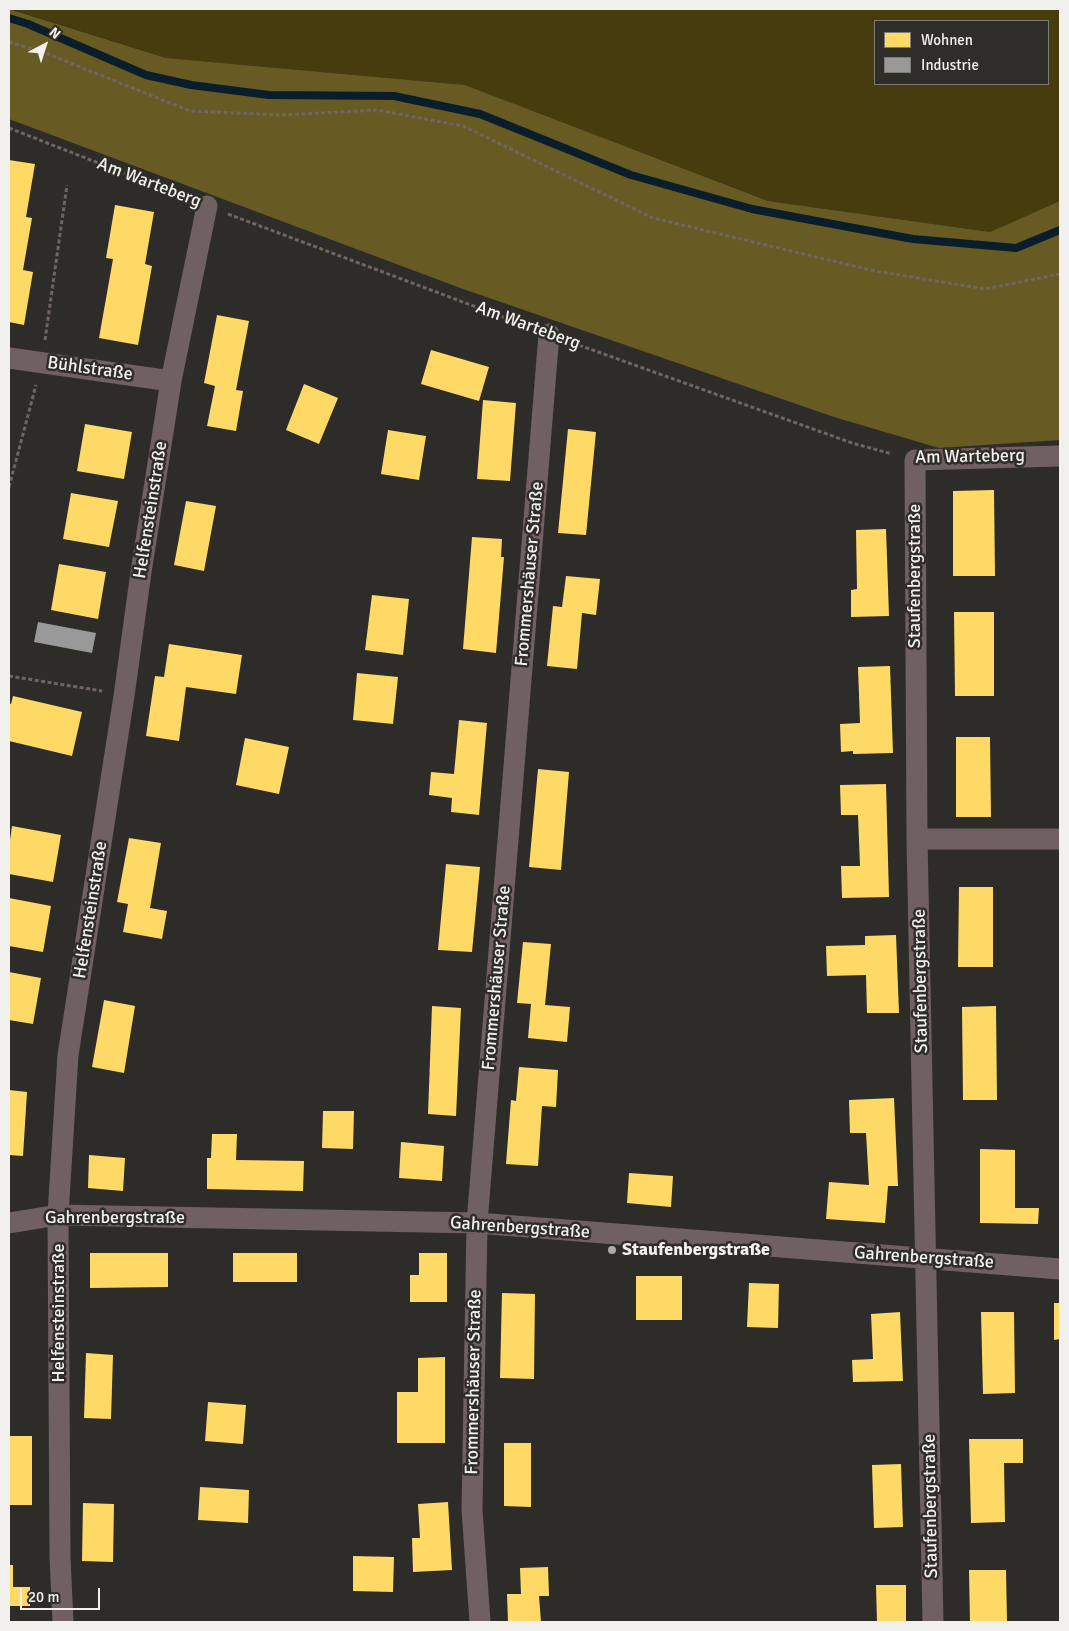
<!DOCTYPE html>
<html>
<head>
<meta charset="utf-8">
<style>
	body { margin:0 }
	#map { position:relative; width:1069px; height:1631px; overflow:hidden; background:#2d2c29; font-family:Signika,sans-serif }
	canvas { display:block }
	.frame { position:absolute; inset:0; border:10px solid #f1f0ed; pointer-events:none }
	.legend { position:absolute; left:874px; top:20px; width:175px; height:65px; box-sizing:border-box; background:#2e2d28; border:1px solid #7c7b77; margin:0; padding:6px 9px; list-style:none; font-size:15px; color:#f1f0ed }
	.legend li { display:flex; align-items:center; gap:10px; height:25px }
	.legend b { width:25px; border:1px solid #7c7b77 }
	.north { position:absolute; left:20px; top:20px; width:50px; height:50px; -webkit-text-stroke:4px #2e2d28; paint-order:stroke; rotate:40deg; font-size:14px; font-weight:700; line-height:20px; text-align:center; color:#f1f0ed }
	.north::after { content:''; display:block; margin:auto; width:18px; height:22px; background:#f1f0ed; clip-path:polygon(50% 0,100% 100%,50% 72%,0 100%) }
	.scale { position:absolute; left:20px; top:1588px; width:80px; height:22px; box-sizing:border-box; border:2px solid #f1f0ed; border-top:0; padding-left:6px; font-size:15px; line-height:18px; white-space:nowrap; color:#f1f0ed; -webkit-text-stroke:4px #2e2d28; paint-order:stroke }
</style>
</head>
<body>
<div id="map">
<canvas width="1069" height="1631"></canvas>
<div class="frame"></div>
<ul class="legend">
<li><b style="height:14px;background:#ffd966"></b>Wohnen</li>
<li><b style="height:14px;background:#999"></b>Industrie</li>
</ul>
<div class="north">N</div>
<div class="scale">20 m</div>
</div>
<script>
const g = document.querySelector('canvas').getContext('2d');
g.lineJoin = 'round';
function paint(path, color) { g.fillStyle = color; g.fill(path, 'evenodd'); }
const shape = rows => new Path2D(rows.map(r => 'M' + r).join(''));
function stroke(path, color, width, dash) { g.strokeStyle = color; g.lineWidth = width; g.lineCap = dash ? 'butt' : 'round'; g.setLineDash(dash || []); g.stroke(path); }
function label(font, color, halo, rows, align = 'center') {
  g.font = font + ' Signika,sans-serif'; g.lineWidth = 5; g.setLineDash([]); g.textBaseline = 'middle'; g.strokeStyle = halo; g.fillStyle = color; for (const [text, x, y, turn = 0] of rows) {
    g.save(); g.translate(x, y); g.rotate((+turn || 0) * Math.PI / 180); g.textAlign = isNaN(turn) ? turn : align; if (halo) g.strokeText(text, 0, 0); g.fillText(text, 0, 0); g.restore();
  }
}
paint(shape([
	[11,9,1060,9,1060,201,990,232,768,201,465,85,166,58],
	[875,21,1048,21,1048,84,875,84]
]), '#463c0d');
paint(shape([
	[9,9,166,58,465,85,768,201,990,232,1060,201,1060,440,939,448,834,417,463,289,9,119]
]), '#685a23');
paint(shape([
	[9,160,35,164,26,217,32,218,23,270,33,272,24,325,9,322],
	[115,205,154,212,145,264,152,266,138,345,99,338,113,259,106,258],
	[217,315,249,321,236,390,243,391,236,431,207,426,215,386,204,383],
	[431,350,489,367,479,401,421,384],
	[304,384,338,398,319,444,286,430],
	[483,400,516,403,510,481,477,479],
	[85,424,132,432,124,479,77,471],
	[568,429,596,432,586,535,558,533],
	[388,430,426,436,419,480,381,474],
	[994,490,995,576,953,576,953,491],
	[71,493,118,501,109,547,63,539],
	[186,501,216,506,204,571,174,565],
	[886,529,889,616,851,617,851,590,857,589,856,530],
	[472,537,502,539,501,557,504,557,496,653,463,649],
	[59,564,106,572,98,619,51,610],
	[566,576,600,579,596,615,582,613,577,669,547,666,553,606,562,607],
	[372,595,409,599,403,655,365,650],
	[954,612,994,612,994,696,955,696],
	[169,644,242,655,236,694,186,687,179,741,146,736,155,676,164,677],
	[890,666,893,753,853,754,853,751,841,752,840,724,860,723,858,667],
	[357,673,398,677,393,724,353,720],
	[13,696,82,712,72,756,9,741,9,703,11,704],
	[459,720,487,723,479,815,451,812,452,798,429,795,431,772,454,774],
	[956,737,990,737,991,817,956,817],
	[245,738,289,747,279,794,236,785],
	[538,769,569,772,561,870,529,867],
	[886,784,889,897,842,898,841,866,860,866,858,815,841,815,840,785],
	[12,826,61,835,53,882,9,874,9,847],
	[129,838,161,843,150,908,167,911,162,939,123,932,128,904,117,902],
	[446,864,480,867,472,952,438,950],
	[959,887,993,887,993,967,958,967],
	[9,898,51,906,43,952,9,946],
	[896,935,899,1013,867,1013,866,975,827,976,826,946,865,945,865,936],
	[523,942,551,944,545,1005,570,1007,567,1042,528,1038,531,1004,517,1003],
	[9,972,41,978,33,1024,9,1020],
	[104,1000,135,1006,124,1073,92,1067],
	[432,1006,461,1008,456,1116,428,1114],
	[996,1006,997,1100,963,1100,962,1007],
	[519,1067,558,1070,556,1107,542,1106,538,1166,506,1164,511,1100,516,1101],
	[9,1090,27,1092,23,1156,9,1155],
	[894,1098,898,1186,888,1186,885,1223,826,1219,829,1182,869,1185,866,1133,850,1133,849,1100],
	[323,1111,354,1111,353,1149,322,1148],
	[212,1134,237,1134,236,1160,304,1161,303,1191,207,1189,207,1158,211,1158],
	[401,1142,444,1146,442,1181,399,1178],
	[980,1149,1015,1150,1015,1208,1039,1208,1038,1224,980,1223],
	[89,1155,125,1158,123,1191,88,1188],
	[629,1173,673,1176,671,1207,627,1203],
	[90,1253,168,1253,168,1287,90,1288],
	[233,1253,297,1253,297,1282,233,1282],
	[419,1253,447,1253,447,1302,410,1302,410,1275,419,1275],
	[636,1276,682,1276,682,1320,636,1320],
	[749,1283,779,1284,778,1328,747,1327],
	[502,1293,535,1294,534,1379,500,1378],
	[1054,1303,1060,1303,1060,1339,1054,1340],
	[900,1312,903,1381,853,1382,852,1360,873,1359,871,1314],
	[981,1312,1014,1312,1015,1393,983,1394],
	[86,1353,113,1355,111,1419,84,1418],
	[445,1357,445,1443,397,1443,397,1392,418,1392,418,1358],
	[208,1402,246,1405,243,1444,205,1441],
	[9,1436,32,1436,32,1505,9,1505],
	[969,1439,1023,1439,1023,1463,1004,1463,1005,1522,971,1523],
	[504,1443,531,1443,531,1507,504,1506],
	[901,1464,903,1527,874,1528,872,1465],
	[200,1487,249,1490,248,1523,198,1520],
	[448,1502,452,1570,413,1572,412,1538,420,1538,418,1504],
	[83,1503,114,1504,113,1562,82,1561],
	[353,1556,394,1557,393,1592,353,1591],
	[9,1565,13,1565,13,1587,30,1587,30,1606,9,1606],
	[548,1567,549,1596,539,1596,541,1622,508,1622,507,1594,521,1594,520,1568],
	[969,1570,1006,1570,1007,1622,970,1622],
	[876,1585,906,1585,906,1622,877,1622]
]), '#ffd966');
paint(shape([
	[38,622,96,633,92,653,34,642]
]), '#999');
stroke(shape([
	[9,18,28,24,146,75,191,85,269,95,394,96,480,114,631,175,752,209,913,239,1016,248,1060,230]
]), '#091d2b', 8);
stroke(shape([
	[9,42,48,54,190,111,282,115,377,110,463,126,653,218,875,271,985,289,1060,274],
	[9,128,185,197],
	[228,214,527,326],
	[45,340,67,185],
	[573,343,852,443,892,454],
	[9,487,36,385],
	[9,676,102,691]
]), '#6f6564', 3, [4, 2.5]);
stroke(shape([
	[9,358,171,381],
	[917,839,1060,839],
	[9,1223,58,1215,477,1223,1060,1269],
	[63,1622,60,1557,58,1215,68,1055,124,696,141,572,171,381,207,206],
	[480,1622,472,1510,477,1223,549,334],
	[933,1622,917,839,915,460,1060,456]
]), '#70605f', 21);
for (const [x, y, r, color] of [
	[612,1250,5,"#acaba8"]
]) { const dot = new Path2D(); dot.arc(x, y, r, 0, 2 * Math.PI); g.fillStyle = color; g.fill(dot); stroke(dot, '#2e2d28', 2); }
label('18px', '#f1f0ed', '#2e2d28', [
	["Am Warteberg",149,183,21],
	["Am Warteberg",528,326,20],
	["Bühlstraße",90,369,8],
	["Am Warteberg",970,457,-1],
	["Helfensteinstraße",151,510,-81],
	["Frommershäuser Straße",530,574,-85],
	["Staufenbergstraße",915,576,-90],
	["Helfensteinstraße",91,910,-81],
	["Frommershäuser Straße",497,978,-85],
	["Staufenbergstraße",921,981,-91],
	["Gahrenbergstraße",115,1218],
	["Gahrenbergstraße",520,1228,4],
	["Gahrenbergstraße",924,1258,4],
	["Helfensteinstraße",59,1313,-90],
	["Frommershäuser Straße",474,1382,-89],
	["Staufenbergstraße",931,1506,-91]
]);
label('bold 18px', '#f1f0ed', '#2e2d28', [
	["Staufenbergstraße",622,1250]
], 'left');
</script>
</body>
</html>
